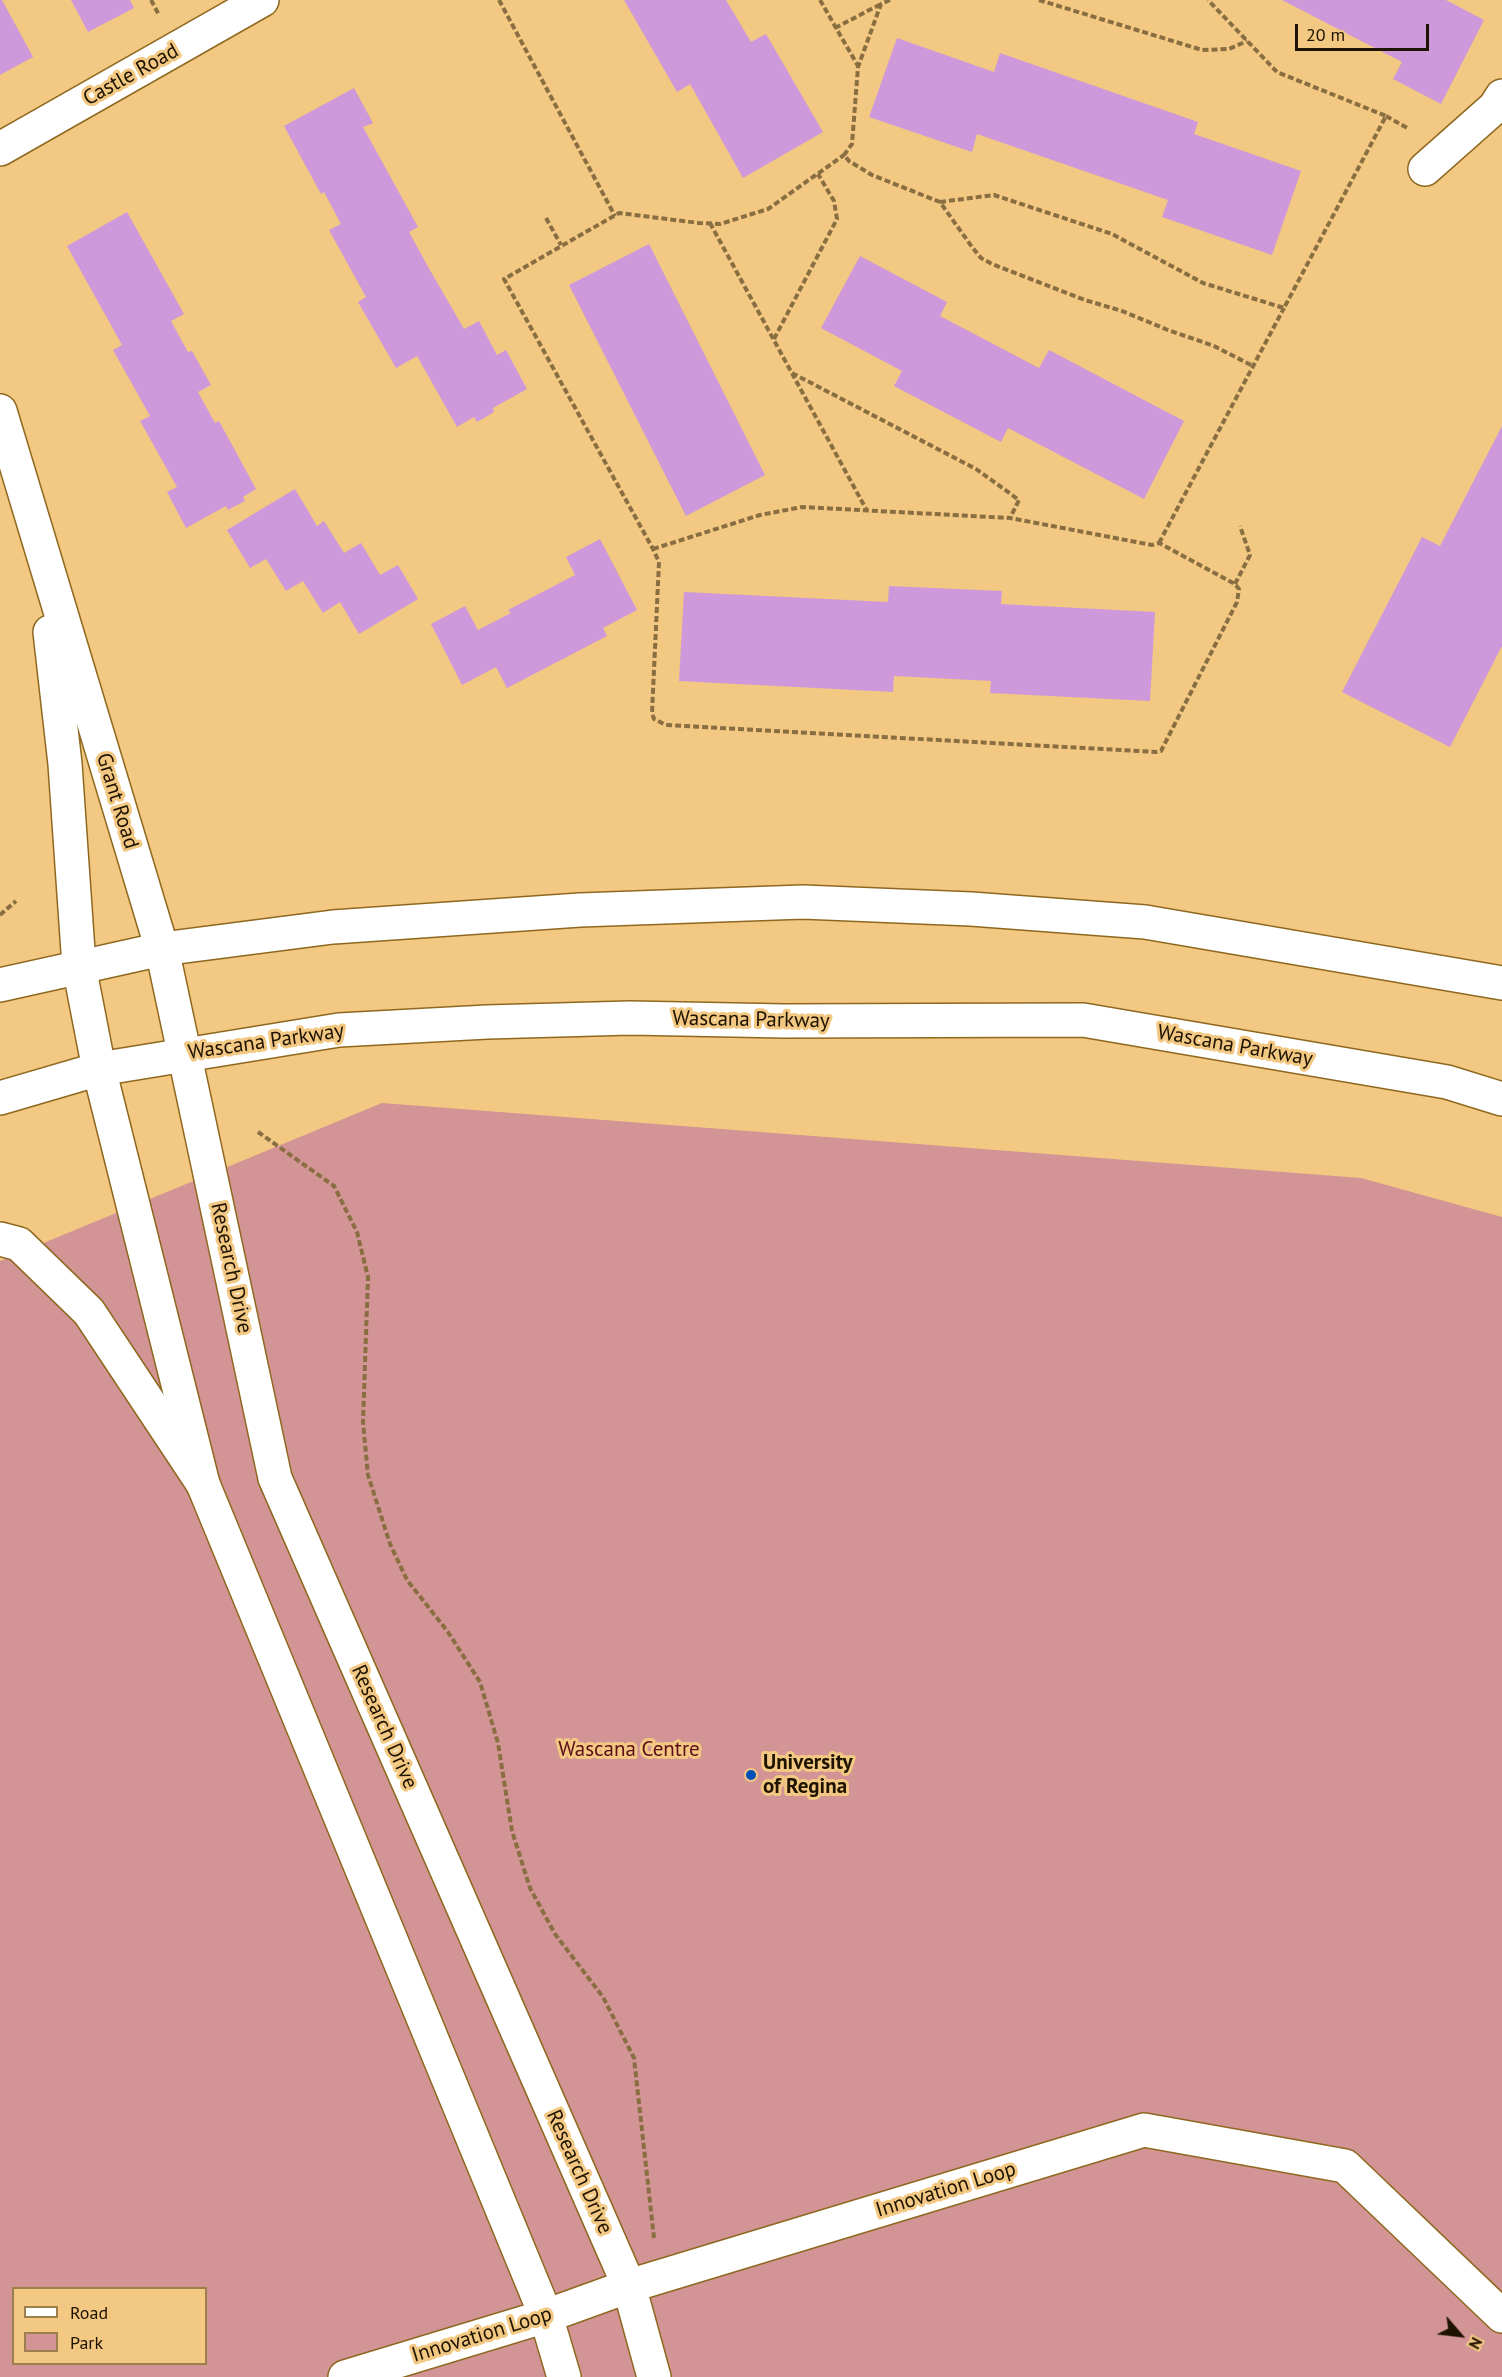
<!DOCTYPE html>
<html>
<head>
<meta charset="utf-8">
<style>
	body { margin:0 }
	#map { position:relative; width:1502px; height:2377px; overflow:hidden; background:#f2c882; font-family:"PT Sans",sans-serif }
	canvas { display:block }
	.legend { position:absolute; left:12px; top:2287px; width:195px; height:78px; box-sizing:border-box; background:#f2c882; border:2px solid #9d7f4e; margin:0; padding:8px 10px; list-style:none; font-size:18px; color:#1e1200 }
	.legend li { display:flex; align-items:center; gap:12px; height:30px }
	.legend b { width:30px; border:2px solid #9d7f4e }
	.north { position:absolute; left:1430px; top:2305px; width:60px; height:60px; -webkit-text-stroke:4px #f2c882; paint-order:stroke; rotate:118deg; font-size:16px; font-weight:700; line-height:24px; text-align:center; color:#1e1200 }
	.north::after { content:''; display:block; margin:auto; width:21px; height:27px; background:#1e1200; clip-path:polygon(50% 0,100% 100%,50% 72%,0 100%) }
	.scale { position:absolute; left:1295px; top:24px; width:134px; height:27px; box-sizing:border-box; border:3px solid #1e1200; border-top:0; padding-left:8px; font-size:18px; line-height:21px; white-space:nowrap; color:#1e1200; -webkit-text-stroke:4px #f2c882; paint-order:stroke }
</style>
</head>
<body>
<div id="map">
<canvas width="1502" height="2377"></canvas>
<ul class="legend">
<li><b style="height:8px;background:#fff"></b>Road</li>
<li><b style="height:16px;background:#d29494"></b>Park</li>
</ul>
<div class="north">N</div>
<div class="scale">20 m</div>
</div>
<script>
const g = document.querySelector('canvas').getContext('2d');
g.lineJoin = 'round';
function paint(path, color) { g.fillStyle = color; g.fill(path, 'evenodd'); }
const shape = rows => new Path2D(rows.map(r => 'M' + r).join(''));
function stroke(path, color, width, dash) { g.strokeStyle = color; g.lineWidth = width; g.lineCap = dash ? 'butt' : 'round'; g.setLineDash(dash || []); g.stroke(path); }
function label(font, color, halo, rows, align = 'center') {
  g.font = font + ' "PT Sans",sans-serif'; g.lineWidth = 6; g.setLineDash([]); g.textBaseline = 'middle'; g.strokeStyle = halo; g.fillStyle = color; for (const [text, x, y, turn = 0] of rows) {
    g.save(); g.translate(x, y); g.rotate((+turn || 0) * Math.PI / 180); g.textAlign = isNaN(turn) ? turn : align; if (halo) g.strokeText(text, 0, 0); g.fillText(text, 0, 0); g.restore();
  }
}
paint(shape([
	[382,1103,1361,1178,1502,1217,1502,2377,0,2377,0,1261],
	[14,2288,206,2288,206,2364,14,2364]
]), '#d29494');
paint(shape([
	[0,0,2,0,33,57,0,75],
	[71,0,130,0,134,8,88,32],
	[624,0,726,0,751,42,766,34,823,132,743,178,690,84,677,92],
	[1282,0,1446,0,1484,20,1441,104,1393,79,1402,62],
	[897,38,994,72,1000,53,1198,122,1194,134,1301,171,1272,255,1162,217,1168,200,977,134,972,152,869,117],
	[354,88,373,123,363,127,418,227,409,232,427,265,464,329,479,321,497,355,506,350,527,389,493,408,494,412,477,422,474,417,457,427,417,356,396,368,358,302,366,297,329,230,341,224,324,192,321,194,284,126],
	[127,212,184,314,171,321,188,352,192,351,211,385,198,392,215,423,219,421,256,489,243,497,245,501,228,510,226,506,186,528,167,492,177,487,140,421,150,416,113,350,122,345,67,246],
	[649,244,765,475,686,516,569,285],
	[860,256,947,302,940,316,1039,368,1049,350,1184,421,1144,499,1008,428,1001,442,894,386,902,371,821,328],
	[1502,426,1502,646,1450,747,1342,692,1422,537,1440,546],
	[295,489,317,526,324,521,344,553,361,543,380,575,398,565,418,599,359,634,340,602,323,613,303,581,286,591,266,559,250,568,227,530],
	[600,539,637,610,603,628,607,636,507,688,496,667,462,685,431,624,465,606,478,630,511,613,508,610,575,575,566,557],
	[889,586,1002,591,1001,604,1155,612,1150,701,990,693,991,681,894,676,893,692,679,681,684,592,888,602]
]), '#cd99da');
const minor = shape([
	[0,149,262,0],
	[1425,169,1495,107,1502,96],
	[0,411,162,949,275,1478,629,2286,654,2377],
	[50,632,65,764,79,966,99,1069,203,1484,546,2316,564,2377],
	[345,2377,546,2316,629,2286,1144,2130,1345,2166,1502,2316]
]);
const major = shape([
	[0,985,162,949,333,927,580,910,803,902,971,909,1145,922,1502,983],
	[0,1098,99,1069,339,1030,487,1022,630,1018,785,1021,1083,1020,1447,1082,1502,1099],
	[0,1239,19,1244,89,1312,203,1484]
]);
stroke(minor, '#8f681f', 36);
stroke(major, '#8f681f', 36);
stroke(shape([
	[151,0,159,15],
	[499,0,615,216],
	[820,0,858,66],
	[890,0,881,4,858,67,852,144,844,155,849,161,872,175,940,202,972,247,981,258,992,264,1085,300,1122,311,1168,330,1214,346,1253,366],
	[1039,0,1202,50,1229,49,1247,41],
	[835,28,881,4],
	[1386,116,1409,129],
	[940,202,994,195,1112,234,1203,283,1284,308,1386,116,1277,72,1208,0],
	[546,218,561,245],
	[710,223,866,509],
	[774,339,837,219,834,201,818,174],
	[792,373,976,469,1019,500,1010,518],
	[1159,543,1284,308],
	[653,549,760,515,802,507,1010,518,1152,545,1159,543,1235,584,1239,589,1237,602,1161,751,1156,752,666,725,654,719,652,713,659,562,653,549,504,279,619,213,699,223,720,224,768,209,844,155],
	[1235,584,1250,555,1240,526],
	[0,915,16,901],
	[258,1132,334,1186,357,1232,368,1277,363,1422,368,1475,390,1544,407,1580,448,1632,480,1682,498,1743,512,1831,530,1888,555,1934,603,1997,634,2058,654,2238]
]), '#896e42', 4, [6, 3]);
stroke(minor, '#fff', 33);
stroke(major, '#fff', 33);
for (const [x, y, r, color] of [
	[751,1775,6,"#014fb8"]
]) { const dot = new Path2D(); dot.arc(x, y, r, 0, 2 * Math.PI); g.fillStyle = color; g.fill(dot); stroke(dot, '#f2c882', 2); }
label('21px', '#1e1200', '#f2c882', [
	["Castle Road",131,75,-29],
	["Grant Road",117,801,73],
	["Wascana Parkway",751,1020,1],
	["Wascana Parkway",266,1042,-8],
	["Wascana Parkway",1235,1046,10],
	["Research Drive",231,1268,78],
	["Research Drive",384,1727,66],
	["Research Drive",579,2172,66],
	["Innovation Loop",946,2190,-17],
	["Innovation Loop",482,2335,-17]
]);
label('21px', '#5c0d18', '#f2c882', [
	["Wascana Centre",629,1750]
]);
label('bold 21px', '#1e1200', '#f2c882', [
	["University",763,1763],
	["of Regina",763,1787]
], 'left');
</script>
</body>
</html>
